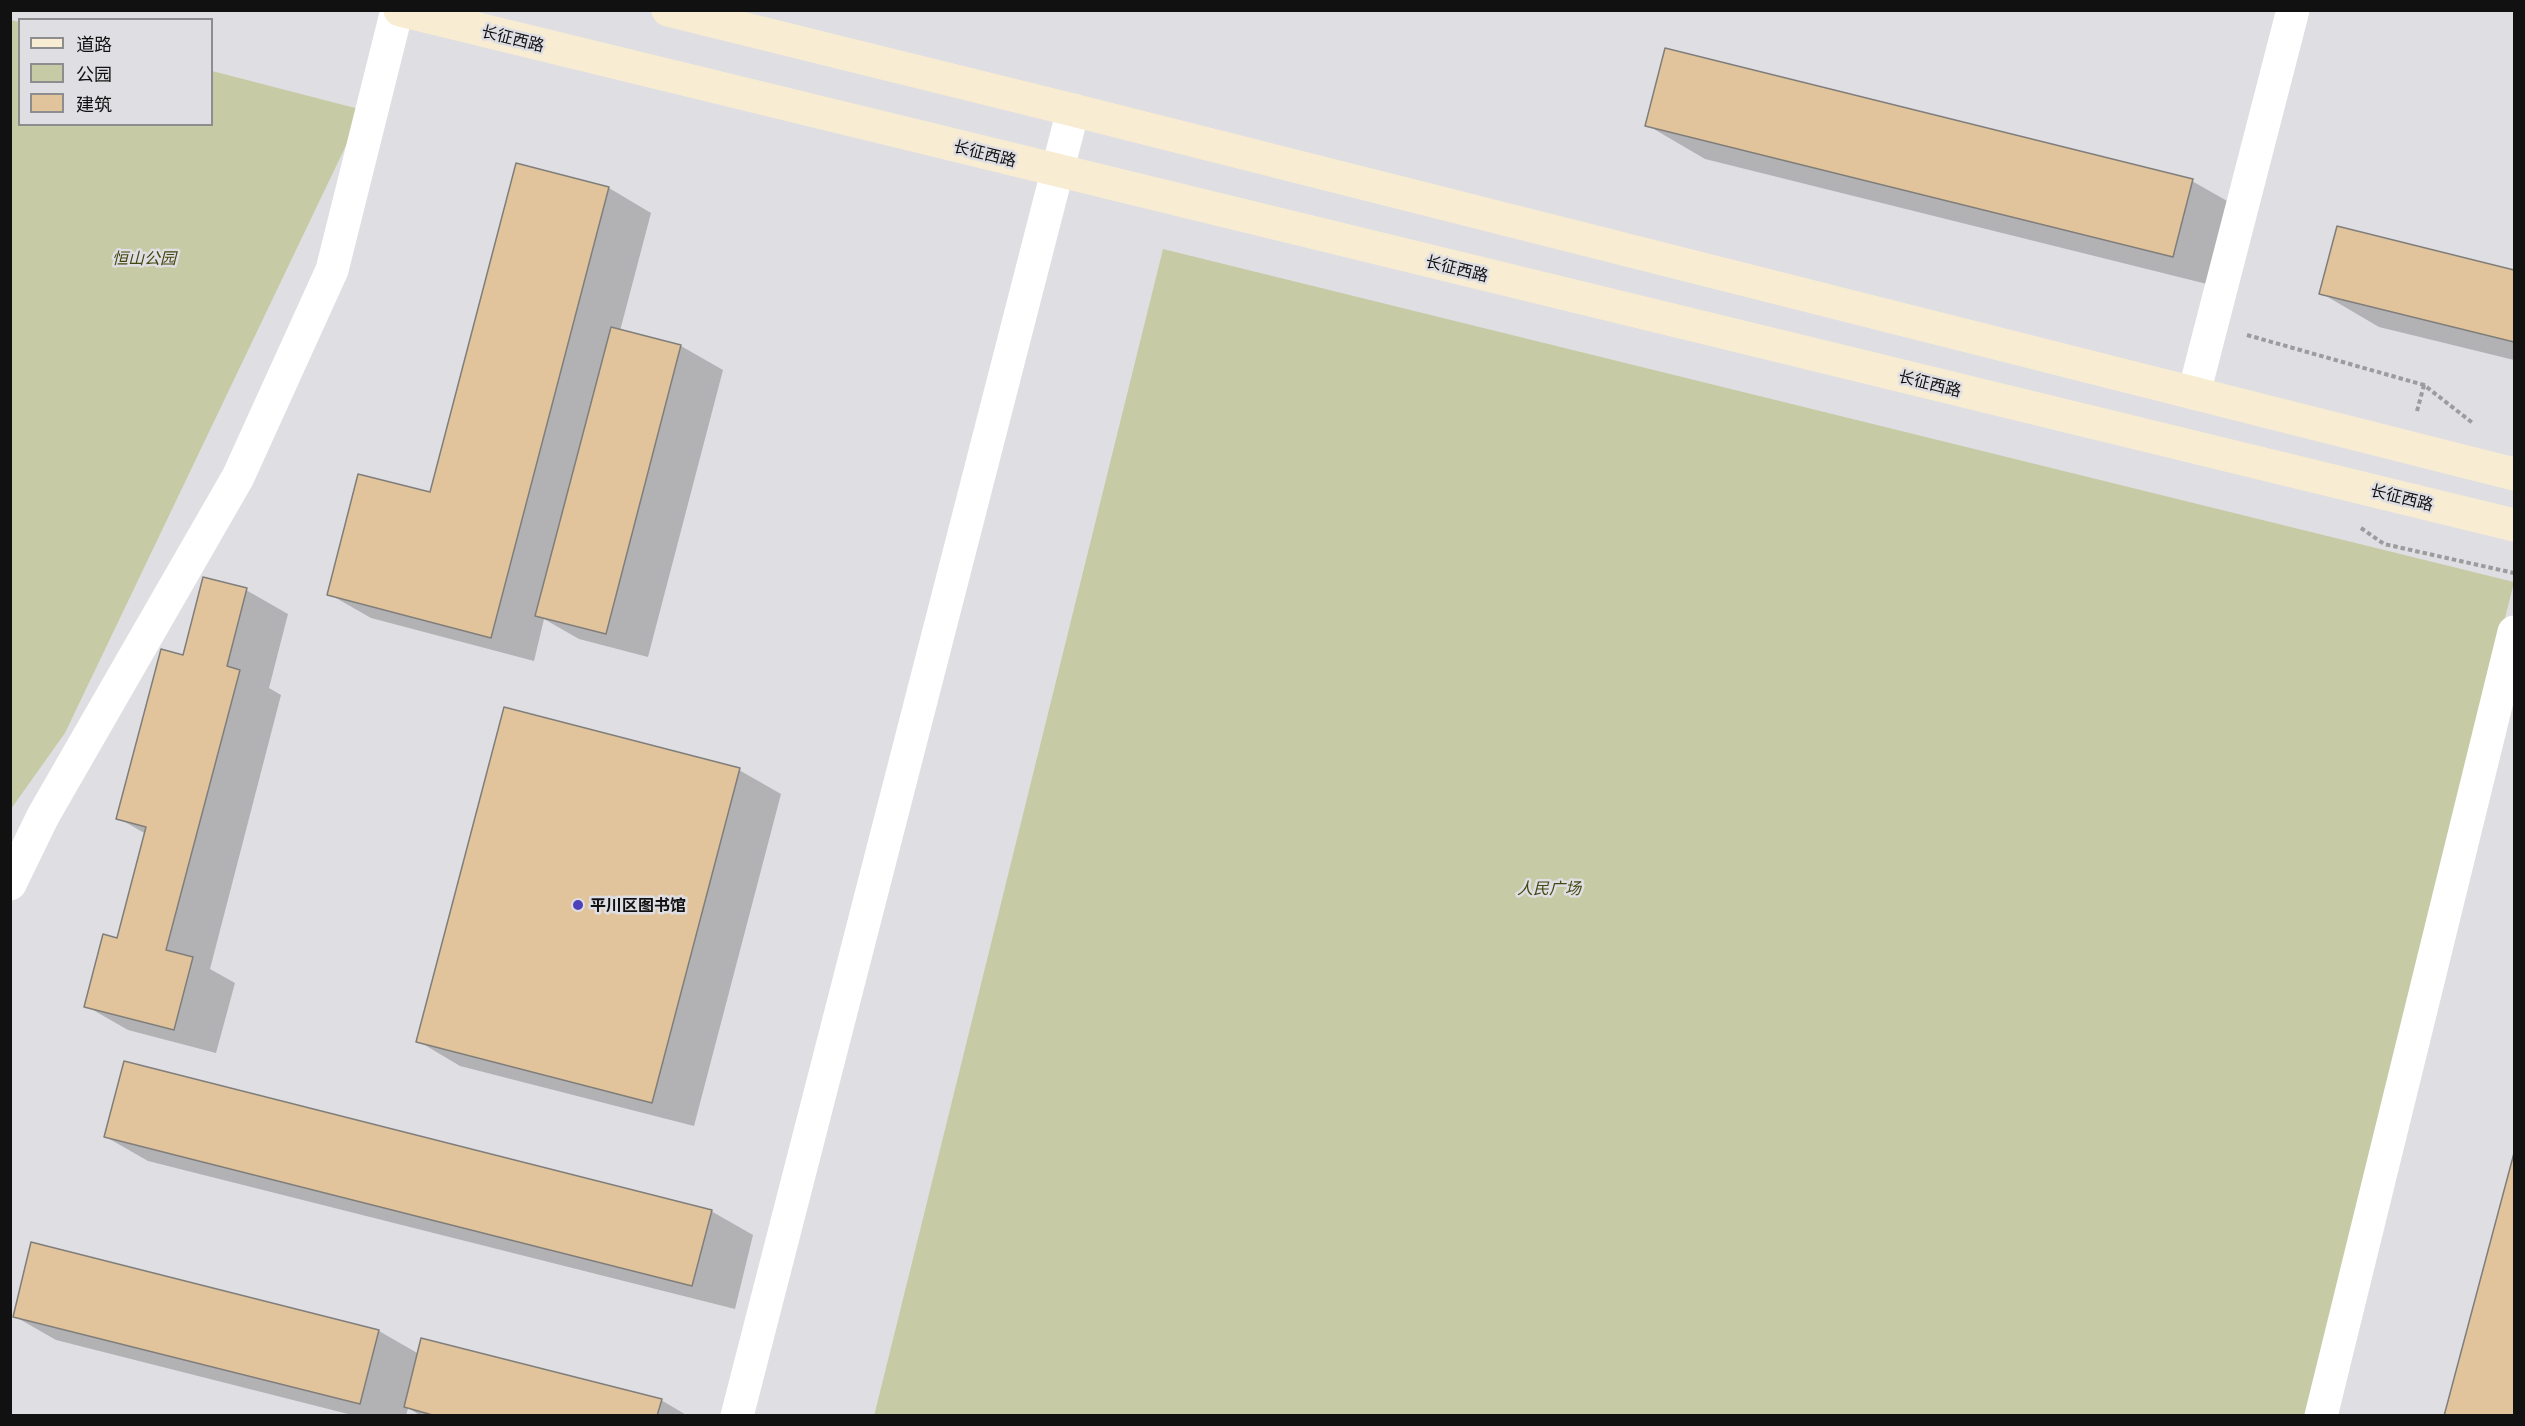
<!DOCTYPE html>
<html>
<head>
<meta charset="utf-8">
<style>
	body { margin:0 }
	#map { position:relative; width:2525px; height:1426px; overflow:hidden; background:#dfdfe3; font-family:Georgia,"Noto Sans SC",serif }
	canvas { display:block }
	.frame { position:absolute; inset:0; border:12px solid #111112; pointer-events:none }
	.legend { position:absolute; left:18px; top:18px; width:195px; height:108px; box-sizing:border-box; background:#dfdfe3; border:2px solid #8d8d8f; margin:0; padding:8px 10px; list-style:none; font-size:18px; color:#111112 }
	.legend li { display:flex; align-items:center; gap:12px; height:30px }
	.legend b { width:30px; border:2px solid #8d8d8f }
</style>
</head>
<body>
<div id="map">
<canvas width="2525" height="1426"></canvas>
<div class="frame"></div>
<ul class="legend">
<li><b style="height:8px;background:#f8ecd2"></b>道路</li>
<li><b style="height:16px;background:#c7cba5"></b>公园</li>
<li><b style="height:16px;background:#e1c49b"></b>建筑</li>
</ul>
</div>
<script>
const g = document.querySelector('canvas').getContext('2d');
g.lineJoin = 'round';
function paint(path, color) { g.fillStyle = color; g.fill(path, 'evenodd'); }
const shape = rows => new Path2D(rows.map(r => 'M' + r).join(''));
function stroke(path, color, width, dash) { g.strokeStyle = color; g.lineWidth = width; g.lineCap = dash ? 'butt' : 'round'; g.setLineDash(dash || []); g.stroke(path); }
function label(font, color, halo, rows, align = 'center') {
  g.font = font + ' Georgia,"Noto Sans SC",serif'; g.lineWidth = 5; g.setLineDash([]); g.textBaseline = 'middle'; g.strokeStyle = halo; g.fillStyle = color; for (const [text, x, y, turn = 0] of rows) {
    g.save(); g.translate(x, y); g.rotate((+turn || 0) * Math.PI / 180); g.textAlign = isNaN(turn) ? turn : align; if (halo) g.strokeText(text, 0, 0); g.fillText(text, 0, 0); g.restore();
  }
}
paint(shape([
	[11,20,19,22,20,124,212,124,212,71,363,110,65,733,11,809],
	[1163,249,2514,582,2308,1415,874,1416]
]), '#c7cba5');
paint(shape([
	[1647,125,2192,181,2250,214,2231,290,1705,159],
	[517,165,609,188,651,213,620,331,681,346,723,370,648,657,579,639,544,619,534,661,371,618,329,594,431,494],
	[2338,228,2514,272,2514,360,2379,327,2321,293],
	[246,590,288,614,269,688,281,695,210,969,235,983,216,1053,128,1030,86,1006,118,940,146,834,118,818,184,657],
	[739,770,781,794,694,1126,460,1066,418,1041],
	[106,1137,711,1211,753,1235,735,1309,148,1161],
	[2514,1159,2514,1416,2446,1416],
	[32,1244,379,1331,419,1354,661,1400,688,1416,421,1416,408,1408,406,1416,356,1416,56,1340,14,1316]
]), '#0003');
const building = shape([
	[1665,48,2193,179,2173,257,1645,126,1665,48],
	[516,163,609,187,491,638,327,595,358,474,430,492,516,163],
	[2337,226,2514,270,2514,342,2319,294,2337,226],
	[611,327,681,345,606,634,535,616,611,327],
	[203,577,247,588,227,666,240,670,166,950,193,957,174,1030,84,1007,103,934,117,938,146,827,116,819,161,649,183,655,203,577],
	[504,707,740,768,652,1103,416,1042,504,707],
	[124,1061,712,1210,692,1286,104,1137,124,1061],
	[2514,1153,2514,1416,2444,1416,2514,1153],
	[31,1242,379,1330,360,1404,13,1317,31,1242],
	[421,1338,662,1399,657,1416,436,1416,404,1407,421,1338]
]);
paint(building, '#e1c49b');
stroke(building, '#807e7b', 1.5);
stroke(shape([
	[2247,335,2424,385,2474,424],
	[2417,411,2424,385],
	[2361,528,2384,544,2514,573]
]), '#9c9c9f', 4, [4.5, 3]);
stroke(shape([
	[2194,393,2293,10],
	[10,884,43,816,238,477,332,270,397,10],
	[2321,1416,2514,632]
]), '#fff', 33);
stroke(shape([
	[737,1416,1073,110]
]), '#fff', 33);
stroke(shape([
	[400,10,2514,525],
	[668,10,1073,110,2514,474]
]), '#f8ecd2', 33);
for (const [x, y, r, color] of [
	[578,905,6,"#4e40b8"]
]) { const dot = new Path2D(); dot.arc(x, y, r, 0, 2 * Math.PI); g.fillStyle = color; g.fill(dot); stroke(dot, '#dfdfe3', 2); }
label('16px', '#111112', '#dfdfe3', [
	["长征西路",513,38,14],
	["长征西路",985,153,14],
	["长征西路",1457,268,14],
	["长征西路",1930,383,14],
	["长征西路",2402,497,14]
]);
label('italic 16px', '#444710', '#dfdfe3', [
	["恒山公园",144,258],
	["人民广场",1549,888]
]);
label('bold 16px', '#111112', '#dfdfe3', [
	["平川区图书馆",590,905]
], 'left');
</script>
</body>
</html>
